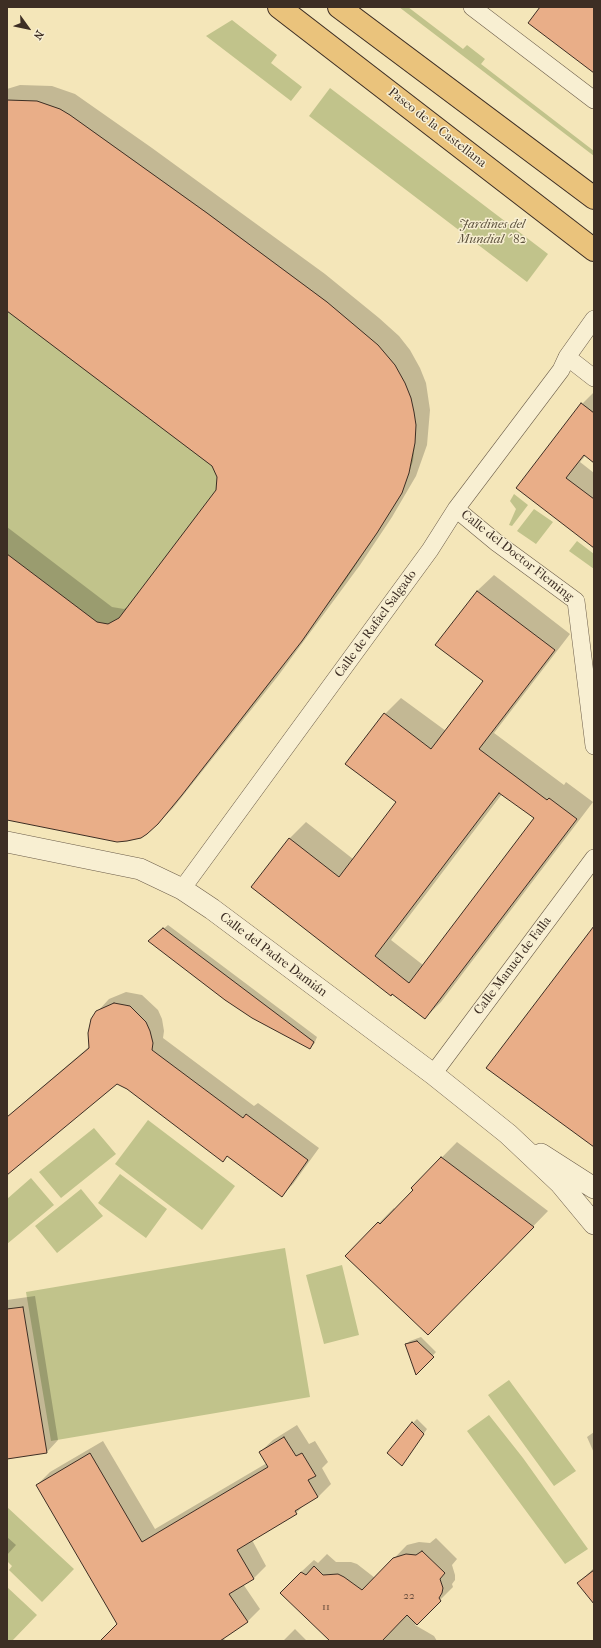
<!DOCTYPE html>
<html>
<head>
<meta charset="utf-8">
<style>
	body { margin:0 }
	#map { position:relative; width:601px; height:1648px; overflow:hidden; background:#f4e6b9; font-family:"IM FELL French Canon",serif }
	canvas { display:block }
	.frame { position:absolute; inset:0; border:8px solid #3d2e24; pointer-events:none }
	.north { position:absolute; left:8px; top:8px; width:40px; height:40px; -webkit-text-stroke:3px #f8efd2; paint-order:stroke; rotate:123deg; font-size:11px; font-weight:700; line-height:16px; text-align:center; color:#3d2e24 }
	.north::after { content:''; display:block; margin:auto; width:14px; height:18px; background:#3d2e24; clip-path:polygon(50% 0,100% 100%,50% 72%,0 100%) }
</style>
</head>
<body>
<div id="map">
<canvas width="601" height="1648"></canvas>
<div class="frame"></div>
<div class="north">N</div>
</div>
<script>
const g = document.querySelector('canvas').getContext('2d');
g.lineJoin = 'round';
function paint(path, color) { g.fillStyle = color; g.fill(path, 'evenodd'); }
const shape = rows => new Path2D(rows.map(r => 'M' + r).join(''));
function stroke(path, color, width, dash) { g.strokeStyle = color; g.lineWidth = width; g.lineCap = dash ? 'butt' : 'round'; g.setLineDash(dash || []); g.stroke(path); }
function label(font, color, halo, rows, align = 'center') {
  g.font = font + ' "IM FELL French Canon",serif'; g.lineWidth = 3; g.setLineDash([]); g.textBaseline = 'middle'; g.strokeStyle = halo; g.fillStyle = color; for (const [text, x, y, turn = 0] of rows) {
    g.save(); g.translate(x, y); g.rotate((+turn || 0) * Math.PI / 180); g.textAlign = isNaN(turn) ? turn : align; if (halo) g.strokeText(text, 0, 0); g.fillText(text, 0, 0); g.restore();
  }
}
paint(shape([
	[399,7,408,7,463,49,467,45,485,59,481,64,594,151,594,156],
	[232,20,277,55,271,63,302,87,291,101,206,36],
	[330,88,548,254,527,282,309,116],
	[7,100,37,101,60,109,70,115,207,213,327,302,378,345,395,365,415,425,415,443,413,461,402,493,377,533,345,581,263,692,158,824,141,838,127,841,7,820],
	[514,494,528,505,512,526,509,525,516,509,510,501],
	[534,509,553,522,536,544,517,531],
	[577,541,594,554,594,569,569,551],
	[148,1120,235,1186,202,1230,115,1164],
	[94,1128,116,1154,61,1198,39,1172],
	[120,1174,167,1209,146,1238,98,1203],
	[31,1178,54,1205,7,1244,7,1199],
	[81,1189,103,1216,57,1253,35,1226],
	[285,1248,310,1397,51,1441,26,1292],
	[342,1265,359,1335,324,1344,306,1275],
	[509,1380,576,1471,554,1486,488,1395],
	[489,1415,523,1458,588,1549,565,1564,467,1431],
	[7,1507,74,1569,42,1602,9,1570,12,1566,7,1561],
	[7,1587,37,1615,12,1641,7,1641]
]), '#c1c38b');
paint(shape([
	[20,85,52,86,75,94,152,148,325,274,379,318,399,336,410,350,420,368,426,383,430,410,427,445,416,476,392,517,360,565,278,676,173,808,158,823,7,819,7,527,112,607,124,609,129,606,217,490,218,477,212,466,11,313,7,312,7,89],
	[594,392,594,461,586,455,580,462,594,473,594,546,518,488,582,404],
	[494,575,570,634,494,733,564,785,566,782,593,802,441,1002,425,1018,252,886,290,838,306,822,353,859,397,802,385,714,401,698,446,731,484,681,437,644,477,591],
	[502,794,535,818,423,965,391,940],
	[168,925,317,1037,314,1044,310,1047,153,938],
	[126,992,142,995,158,1010,162,1019,164,1031,163,1038,254,1106,258,1103,319,1148,293,1184,281,1196,228,1155,223,1160,127,1088,117,1083,7,1174,7,1117,90,1046,97,1012,109,999],
	[457,1142,548,1211,443,1319,379,1223,394,1208,395,1210,414,1190,412,1188],
	[35,1296,58,1440,47,1452,7,1458,7,1300],
	[421,1337,436,1352,416,1373,406,1344,410,1341],
	[417,1419,427,1429,402,1465,413,1423],
	[297,1425,309,1444,315,1441,328,1462,322,1468,331,1484,318,1497,306,1503,296,1513,252,1540,266,1566,253,1579,243,1584,260,1609,247,1622,223,1638,226,1641,102,1641,118,1624,37,1485,50,1472,103,1441,155,1529,267,1463,260,1452,273,1440],
	[594,1432,594,1453,587,1437],
	[7,1537,16,1545,7,1555],
	[436,1538,457,1559,452,1565,455,1575,455,1580,452,1584,453,1587,415,1625,434,1636,437,1641,332,1641,301,1572,314,1560,318,1563,327,1554,336,1562,351,1562,357,1564,375,1578,407,1545,419,1542,430,1543],
	[594,1568,594,1590,578,1583],
	[295,1629,307,1641,283,1641]
]), '#0003');
const building = shape([
	[540,7,594,7,594,73,528,23,540,7],
	[7,100,37,101,60,109,70,115,207,213,327,302,378,345,395,365,405,383,411,398,414,412,416,425,415,443,409,473,402,493,377,533,302,641,182,795,158,824,147,834,141,838,127,841,117,842,7,820,7,554,97,622,108,624,119,618,216,490,217,477,212,466,7,311,7,100],
	[581,403,594,413,594,463,584,455,566,478,594,499,594,548,516,488,581,403],
	[477,591,555,650,479,749,547,800,549,798,577,819,425,1019,392,994,391,996,251,887,289,838,339,877,396,802,345,764,384,713,431,749,483,681,435,645,477,591],
	[499,793,534,818,409,983,375,956,499,793],
	[594,926,594,1147,486,1068,594,926],
	[163,928,314,1042,310,1049,252,1018,225,1000,148,941,163,928],
	[114,1003,130,1006,146,1022,150,1031,153,1043,152,1050,243,1118,246,1114,308,1160,282,1197,227,1156,223,1162,127,1089,117,1084,7,1175,7,1117,89,1048,88,1033,91,1019,96,1011,114,1003],
	[441,1157,534,1227,428,1335,345,1256,378,1222,380,1224,413,1190,411,1188,441,1157],
	[23,1307,47,1453,7,1459,7,1309,23,1307],
	[417,1341,434,1357,416,1375,405,1344,417,1341],
	[412,1422,424,1434,402,1466,387,1453,412,1422],
	[284,1437,296,1456,302,1453,316,1476,308,1480,318,1497,295,1511,297,1514,237,1550,254,1579,229,1594,248,1622,220,1641,100,1641,117,1624,36,1485,90,1453,142,1542,268,1467,259,1452,284,1437],
	[422,1551,445,1573,440,1579,443,1588,442,1593,439,1598,441,1601,417,1625,407,1615,382,1641,330,1641,280,1593,301,1572,306,1575,314,1566,323,1575,338,1574,344,1577,362,1590,393,1558,406,1554,416,1555,422,1551],
	[594,1570,594,1604,577,1583,594,1570]
]);
paint(building, '#e9ae88');
stroke(building, '#3d2e24', 1);
const minor = shape([
	[472,7,594,100],
	[567,357,594,378],
	[456,509,497,543,576,601,594,746],
	[182,889,430,550,456,509,561,370,567,357,594,319],
	[433,1074,594,858]
]);
const tertiary = shape([
	[7,842,140,869,182,889,212,909,433,1074,508,1134,560,1183,594,1224],
	[541,1154,594,1188]
]);
const trunk = shape([
	[279,7,594,250],
	[339,7,594,198]
]);
stroke(minor, '#6b5c49', 18);
stroke(tertiary, '#6b5c49', 22);
stroke(trunk, '#3d2e24', 24);
stroke(minor, '#f8efd2', 17);
stroke(tertiary, '#f8efd2', 21);
stroke(trunk, '#eac37c', 22);
label('11px', '#684e3d', null, [
	["22",409,1596],
	["11",326,1607]
]);
label('13px', '#3d2e24', '#f8efd2', [
	["Paseo de la Castellana",437,128,38],
	["Calle del Doctor Fleming",517,556,38],
	["Calle de Rafael Salgado",376,624,-54],
	["Calle del Padre Damián",273,955,37],
	["Calle Manuel de Falla",513,966,-53]
]);
label('italic 13px', '#5e533e', '#f8efd2', [
	["Jardines del",492,225],
	["Mundial ´82",492,240]
]);
</script>
</body>
</html>
